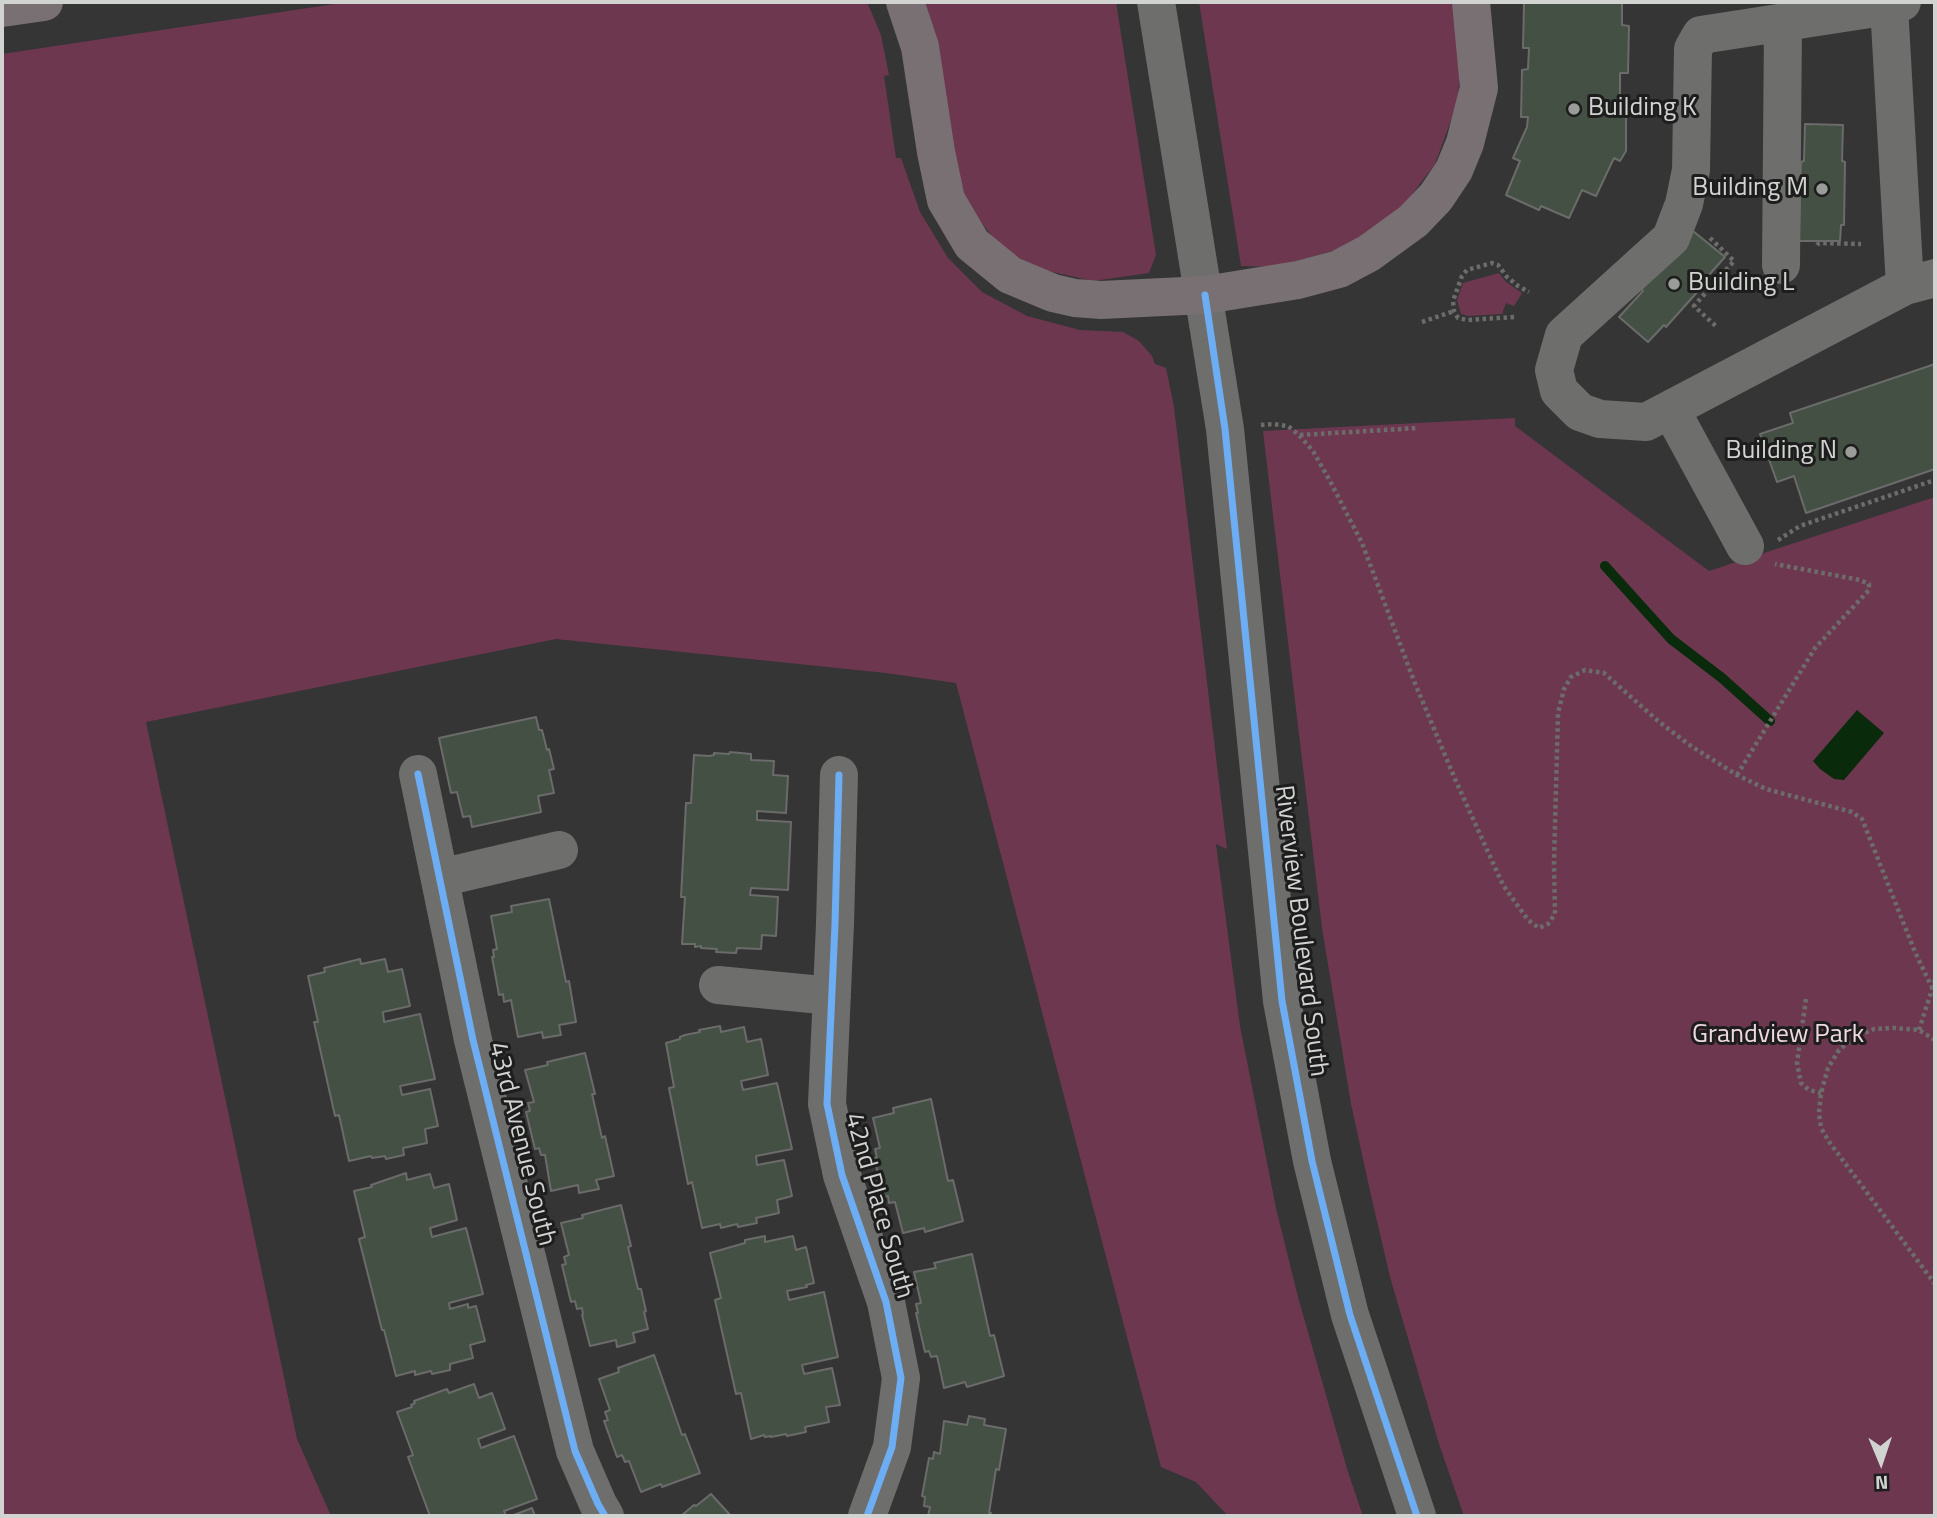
<!DOCTYPE html>
<html>
<head>
<meta charset="utf-8">
<style>
	body { margin:0 }
	#map { position:relative; width:1937px; height:1518px; overflow:hidden; background:#343534; font-family:"Titillium Web",sans-serif }
	canvas { display:block }
	.frame { position:absolute; inset:0; border:4px solid #d1d3d1; pointer-events:none }
	.north { position:absolute; left:1846px; top:1427px; width:70px; height:70px; -webkit-text-stroke:5px #1c1d1c; paint-order:stroke; rotate:178deg; font-size:19px; font-weight:700; line-height:28px; text-align:center; color:#d1d3d1 }
	.north::after { content:''; display:block; margin:auto; width:24px; height:32px; background:#d1d3d1; clip-path:polygon(50% 0,100% 100%,50% 72%,0 100%) }
</style>
</head>
<body>
<div id="map">
<canvas width="1937" height="1518"></canvas>
<div class="frame"></div>
<div class="north">N</div>
</div>
<script>
const g = document.querySelector('canvas').getContext('2d');
g.lineJoin = 'round';
function paint(path, color) { g.fillStyle = color; g.fill(path, 'evenodd'); }
const shape = rows => new Path2D(rows.map(r => 'M' + r).join(''));
function stroke(path, color, width, dash) { g.strokeStyle = color; g.lineWidth = width; g.lineCap = dash ? 'butt' : 'round'; g.setLineDash(dash || []); g.stroke(path); }
function label(font, color, halo, rows, align = 'center') {
  g.font = font + ' "Titillium Web",sans-serif'; g.lineWidth = 6; g.setLineDash([]); g.textBaseline = 'middle'; g.strokeStyle = halo; g.fillStyle = color; for (const [text, x, y, turn = 0] of rows) {
    g.save(); g.translate(x, y); g.rotate((+turn || 0) * Math.PI / 180); g.textAlign = isNaN(turn) ? turn : align; if (halo) g.strokeText(text, 0, 0); g.fillText(text, 0, 0); g.restore();
  }
}
paint(shape([
	[348,2,867,2,881,35,889,75,884,76,896,158,901,158,920,212,948,258,982,292,1027,316,1080,330,1123,332,1139,341,1152,356,1155,364,1166,368,1174,407,1227,849,1216,844,1240,1026,1276,1208,1298,1297,1348,1472,1363,1516,1228,1516,1196,1482,1161,1467,956,683,886,673,556,639,146,722,297,1439,331,1516,2,1516,2,54],
	[920,2,1116,2,1156,255,1149,273,1093,281,1035,268,998,244,971,209,958,181],
	[1199,2,1453,2,1461,52,1458,101,1435,164,1401,209,1353,245,1276,267,1241,266],
	[1499,273,1506,282,1522,293,1514,306,1506,303,1502,314,1468,316,1461,314,1457,300,1463,283],
	[1515,418,1515,426,1709,571,1935,497,1935,1516,1464,1516,1439,1444,1390,1277,1370,1191,1351,1104,1322,928,1263,431]
]), '#6e3750');
paint(shape([
	[1857,710,1884,733,1844,780,1834,779,1820,769,1813,761]
]), '#0a2a0c');
stroke(shape([
	[1605,566,1671,639,1722,678,1770,721]
]), '#0a2a0c', 10);
const building = shape([
	[1529,2,1622,2,1622,25,1629,26,1628,73,1620,73,1620,100,1626,102,1626,151,1620,161,1614,158,1596,196,1582,190,1569,218,1541,206,1539,210,1506,195,1520,161,1513,158,1527,127,1528,117,1521,117,1522,70,1528,69,1529,48,1523,48,1524,3,1529,3,1529,2],
	[1805,124,1843,125,1842,161,1845,162,1844,225,1841,225,1840,241,1799,241,1801,162,1804,161,1805,124],
	[1693,231,1725,257,1708,276,1708,280,1666,327,1664,325,1648,342,1619,317,1643,291,1640,288,1693,231],
	[1935,364,1935,469,1806,513,1794,476,1777,482,1760,434,1793,423,1790,413,1935,364],
	[536,717,539,730,542,730,547,750,549,749,554,769,549,770,554,793,538,796,541,812,472,827,470,816,463,817,457,792,451,793,439,738,536,717],
	[730,752,751,754,751,760,774,761,773,775,788,776,786,813,757,811,757,820,791,822,788,890,751,888,750,895,778,897,776,936,762,935,761,949,737,948,736,953,716,952,717,949,701,948,701,946,695,947,695,944,682,944,685,897,681,897,686,803,691,803,694,755,709,756,714,755,714,753,729,754,730,752],
	[549,899,566,982,569,981,576,1022,559,1025,561,1035,543,1038,542,1032,518,1037,511,1000,504,1002,503,994,499,995,492,957,494,957,493,950,497,949,491,916,512,912,511,906,549,899],
	[360,959,361,964,385,959,388,972,402,969,410,1006,383,1012,384,1022,420,1014,435,1079,400,1086,402,1095,430,1089,438,1126,425,1129,427,1143,403,1148,404,1155,386,1159,385,1156,372,1158,371,1156,349,1161,339,1115,335,1116,314,1022,318,1022,308,976,325,972,324,968,360,959],
	[720,1026,721,1032,744,1027,747,1042,761,1039,768,1075,741,1081,743,1090,777,1083,792,1149,756,1156,757,1165,784,1160,792,1196,777,1200,779,1213,756,1218,757,1223,738,1227,737,1224,721,1228,720,1224,702,1228,692,1182,688,1184,669,1088,674,1087,666,1043,680,1039,680,1037,685,1035,700,1032,699,1030,720,1026],
	[585,1053,595,1094,592,1094,602,1138,605,1136,614,1176,596,1180,599,1189,579,1193,578,1185,551,1191,545,1155,541,1155,539,1148,535,1149,526,1112,530,1111,528,1103,534,1102,525,1070,548,1065,547,1062,585,1053],
	[931,1099,948,1181,953,1180,963,1221,925,1232,924,1228,903,1233,895,1202,889,1203,888,1196,884,1197,874,1158,877,1158,875,1149,880,1148,873,1118,894,1113,893,1108,931,1099],
	[406,1173,407,1180,430,1174,434,1188,449,1184,457,1220,430,1228,432,1237,466,1228,483,1294,449,1303,450,1309,468,1304,468,1308,476,1306,485,1341,470,1345,473,1358,450,1364,450,1370,432,1374,431,1371,415,1375,415,1371,396,1376,384,1330,382,1330,359,1239,365,1237,354,1191,372,1187,371,1185,406,1173],
	[621,1205,631,1246,628,1247,638,1289,641,1289,646,1311,644,1312,648,1329,633,1333,635,1342,617,1347,616,1340,590,1346,582,1315,583,1314,582,1308,577,1309,575,1301,571,1302,562,1265,566,1264,564,1257,569,1255,561,1223,583,1218,582,1215,621,1205],
	[765,1236,765,1242,793,1236,796,1250,806,1247,814,1283,806,1285,807,1287,787,1291,789,1300,824,1292,838,1357,802,1365,804,1374,832,1368,840,1405,826,1407,829,1422,805,1427,806,1432,787,1436,786,1434,771,1437,771,1436,765,1437,764,1435,751,1439,741,1393,736,1394,715,1300,721,1298,710,1253,745,1243,745,1240,765,1236],
	[972,1254,990,1336,994,1335,1004,1376,967,1387,965,1382,944,1388,937,1356,931,1357,929,1351,925,1352,916,1313,918,1313,916,1304,921,1303,914,1272,936,1268,934,1263,972,1254],
	[654,1355,682,1435,685,1434,700,1473,662,1487,661,1484,641,1492,629,1461,625,1462,622,1455,617,1457,604,1421,608,1420,605,1412,610,1410,599,1379,619,1372,618,1368,654,1355],
	[474,1384,479,1398,492,1393,505,1429,478,1439,481,1448,514,1436,537,1499,504,1511,506,1516,430,1516,408,1457,413,1455,397,1412,412,1407,411,1405,415,1403,414,1401,447,1389,449,1393,474,1384],
	[969,1416,985,1419,984,1425,1006,1429,999,1470,996,1469,989,1513,991,1513,990,1516,928,1516,930,1507,924,1506,925,1497,922,1496,929,1458,933,1459,934,1452,940,1454,944,1421,967,1425,969,1416],
	[711,1494,731,1516,681,1516,694,1505,696,1506,711,1494],
	[532,1508,535,1516,511,1516,532,1508]
]);
paint(building, '#435043');
stroke(building, '#6a6b6a', 2);
stroke(shape([
	[1710,238,1734,261,1694,306,1718,328],
	[1817,245,1819,243,1861,244],
	[1514,317,1467,320,1458,318,1454,311,1453,301,1462,276,1467,270,1492,263,1498,265,1507,277,1518,286,1529,292],
	[1422,322,1454,311],
	[1261,425,1273,424,1288,426,1299,435,1313,451,1330,481,1362,543,1414,681,1455,779,1503,885,1528,920,1539,928,1548,924,1555,914,1554,864,1558,713,1564,689,1571,677,1585,670,1604,673,1658,721,1691,746,1737,775,1766,789,1852,812,1862,819,1915,952,1935,994],
	[1300,435,1418,428],
	[1778,540,1800,526,1935,480],
	[1737,775,1815,648,1869,590,1869,584,1860,580,1775,564],
	[1806,999,1797,1063,1801,1083,1809,1090,1821,1093],
	[1919,1030,1935,980],
	[1935,1040,1919,1030,1895,1028,1874,1029,1855,1037,1839,1050,1828,1068,1821,1093,1819,1113,1821,1128,1830,1143,1935,1284]
]), '#6c6d6b', 4.5, [3.5, 3.5]);
stroke(shape([
	[1156,2,1225,429,1282,1001,1312,1161,1350,1315,1417,1516],
	[1902,2,1889,6,1701,35,1693,49,1691,170,1684,204,1671,238,1564,335,1554,370,1559,391,1580,412,1600,419,1646,422,1905,286,1935,278],
	[1889,6,1905,286],
	[1781,265,1783,23],
	[1671,410,1745,546],
	[418,774,473,1040,575,1451,598,1504,605,1516],
	[839,775,835,924,827,1104,842,1175,886,1302,901,1378,892,1447,867,1516],
	[440,878,559,850],
	[718,985,832,996]
]), '#6e6f6d', 38);
stroke(shape([
	[905,2,920,47,936,152,946,200,972,244,1010,275,1053,293,1075,298,1101,300,1205,295,1298,280,1339,269,1369,253,1413,221,1436,197,1454,170,1465,143,1479,88,1471,2],
	[2,8,44,2]
]), '#787073', 38);
stroke(shape([
	[1205,295,1225,429,1282,1001,1312,1161,1350,1315,1417,1516],
	[418,774,473,1040,575,1451,598,1504,605,1516],
	[839,775,835,924,827,1104,842,1175,886,1302,901,1378,892,1447,867,1516]
]), '#6dadf4', 7);
for (const [x, y, r, color] of [
	[1574,109,7,"#9a9c9a"],
	[1822,189,7,"#9a9c9a"],
	[1674,284,7,"#9a9c9a"],
	[1851,452,7,"#9a9c9a"]
]) { const dot = new Path2D(); dot.arc(x, y, r, 0, 2 * Math.PI); g.fillStyle = color; g.fill(dot); stroke(dot, '#1c1d1c', 2.5); }
label('26px', '#d1d3d1', '#1c1d1c', [
	["Building K",1588,109],
	["Building M",1808,189,"right"],
	["Building L",1688,284],
	["Building N",1837,452,"right"]
], 'left');
label('26px', '#d1d3d1', '#1c1d1c', [
	["Riverview Boulevard South",1300,931,83],
	["43rd Avenue South",521,1144,76],
	["42nd Place South",878,1206,74]
]);
label('26px', '#f0d8e1', '#1c1d1c', [
	["Grandview Park",1778,1036]
]);
</script>
</body>
</html>
